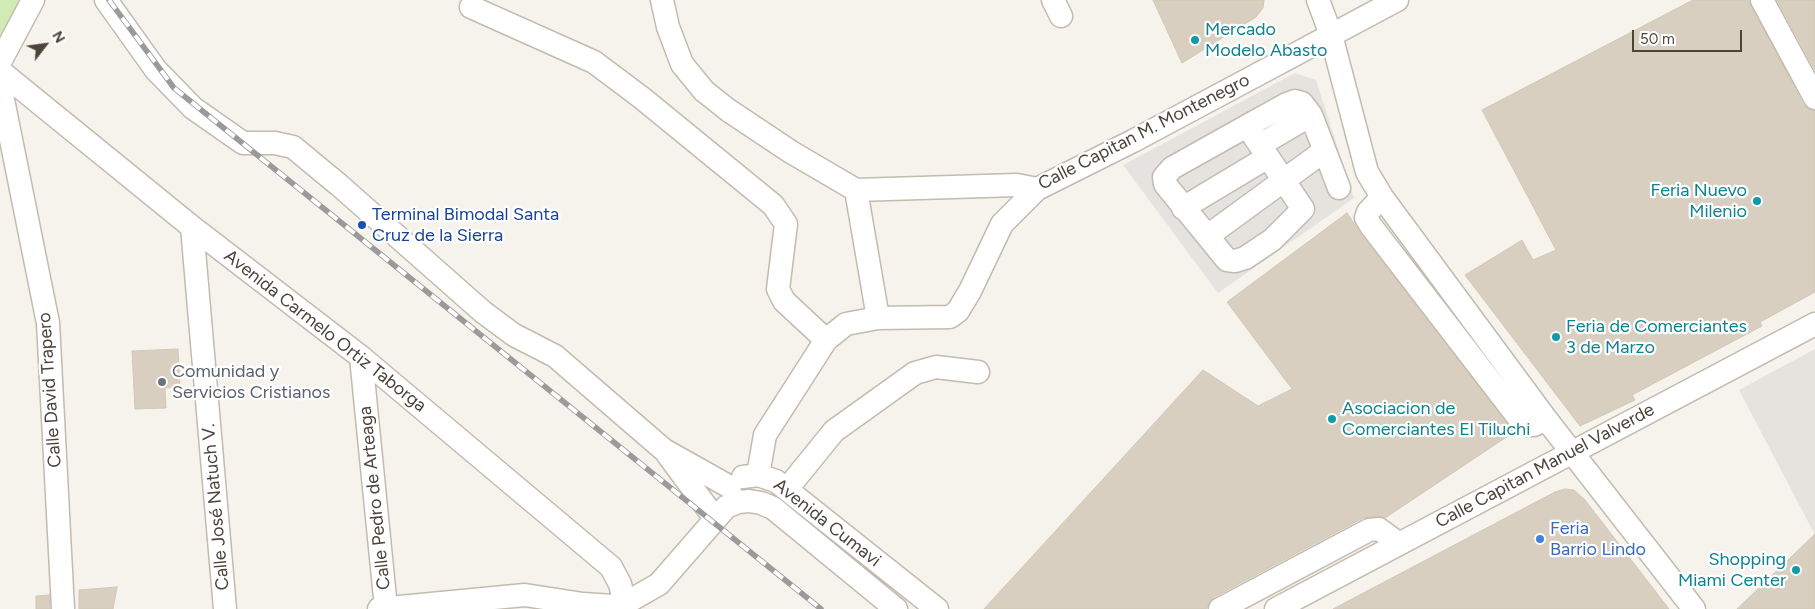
<!DOCTYPE html>
<html>
<head>
<meta charset="utf-8">
<style>
	body { margin:0 }
	#map { position:relative; width:1815px; height:609px; overflow:hidden; background:#f6f3ec; font-family:Figtree,sans-serif }
	canvas { display:block }
	.north { position:absolute; left:20px; top:20px; width:50px; height:50px; -webkit-text-stroke:4px #fff; paint-order:stroke; rotate:60deg; font-size:14px; font-weight:700; line-height:20px; text-align:center; color:#4b4439 }
	.north::after { content:''; display:block; margin:auto; width:18px; height:22px; background:#4b4439; clip-path:polygon(50% 0,100% 100%,50% 72%,0 100%) }
	.scale { position:absolute; left:1632px; top:30px; width:110px; height:22px; box-sizing:border-box; border:2px solid #4b4439; border-top:0; padding-left:6px; font-size:15px; line-height:18px; white-space:nowrap; color:#4b4439; -webkit-text-stroke:4px #fff; paint-order:stroke }
</style>
</head>
<body>
<div id="map">
<canvas width="1815" height="609"></canvas>
<div class="north">N</div>
<div class="scale">50 m</div>
</div>
<script>
const g = document.querySelector('canvas').getContext('2d');
g.lineJoin = 'round';
function paint(path, color) { g.fillStyle = color; g.fill(path, 'evenodd'); }
const shape = rows => new Path2D(rows.map(r => 'M' + r).join(''));
function stroke(path, color, width, dash) { g.strokeStyle = color; g.lineWidth = width; g.lineCap = dash ? 'butt' : 'round'; g.setLineDash(dash || []); g.stroke(path); }
function label(font, color, halo, rows, align = 'center') {
  g.font = font + ' Figtree,sans-serif'; g.lineWidth = 4.5; g.setLineDash([]); g.textBaseline = 'middle'; g.strokeStyle = halo; g.fillStyle = color; for (const [text, x, y, turn = 0] of rows) {
    g.save(); g.translate(x, y); g.rotate((+turn || 0) * Math.PI / 180); g.textAlign = isNaN(turn) ? turn : align; if (halo) g.strokeText(text, 0, 0); g.fillText(text, 0, 0); g.restore();
  }
}
paint(shape([
	[1815,349,1815,535,1739,390]
]), '#e6e2dd');
paint(shape([
	[0,0,18,0,21,3,0,35]
]), '#d2eab5');
paint(shape([
	[1295,73,1316,80,1354,198,1218,293,1123,165]
]), '#e5e3e0');
const building = shape([
	[1153,0,1264,0,1263,8,1256,17,1182,63,1153,0],
	[1693,0,1749,0,1803,104,1809,109,1815,111,1815,292,1760,322,1762,326,1632,395,1635,400,1580,426,1465,275,1522,240,1533,260,1556,250,1482,110,1693,0],
	[1777,0,1815,0,1815,70,1777,0],
	[1347,213,1361,234,1514,432,1385,518,1378,516,1363,518,1214,597,1206,609,984,609,1203,370,1258,406,1292,389,1227,302,1347,213],
	[178,349,180,387,165,388,166,408,135,409,132,351,178,349],
	[1565,489,1574,490,1585,500,1669,609,1333,609,1555,492,1565,489],
	[1815,534,1815,609,1737,609,1815,534],
	[117,587,113,609,79,609,79,590,117,587],
	[49,595,50,609,36,609,36,596,49,595]
]);
paint(building, '#d8cfc1');
stroke(building, '#d3c7b4', 1);
const minor = shape([
	[106,0,156,70,193,108,243,143,275,143,293,147,339,185,483,312,514,335,555,356,664,450,730,487],
	[662,0,668,27,682,64,704,91,728,110,791,152,856,190,1017,185,1037,189,1133,141,1397,0],
	[1053,0,1061,16],
	[1318,0,1331,35,1367,172,1382,197,1546,419,1694,609],
	[1762,0,1815,98],
	[471,7,594,62,642,98,773,205,786,224,778,289,784,301,826,340],
	[0,62,33,0],
	[0,71,192,227,361,357,611,567,620,584,626,609],
	[0,85,48,323,63,609],
	[1247,126,1303,209,1272,240,1245,258,1235,261,1227,260,1165,184,1164,177,1172,168,1247,126,1287,104,1295,101,1302,103,1311,115,1339,188],
	[1260,145,1311,115],
	[856,190,878,318],
	[1382,197,1368,212,1366,218,1371,226,1521,421,1527,425,1534,425,1546,419],
	[1183,208,1268,157],
	[192,227,225,609],
	[1209,235,1324,151],
	[361,357,386,608],
	[668,455,708,509],
	[758,475,765,435,826,340,846,324,878,318,950,317,958,311,970,291,1002,224,1037,189],
	[743,477,758,475,776,481,937,609],
	[787,489,834,431,915,373,936,367,978,372],
	[379,609,525,595,583,604,613,606,624,604,659,584,726,507,738,502,749,501,761,503,773,508,896,609],
	[1220,609,1369,530,1379,529,1398,543],
	[1276,609,1815,324]
]);
stroke(minor, '#c2bbae', 25);
stroke(minor, '#fff', 22);
const rail = shape([
	[109,0,174,88,821,609]
]);
stroke(rail, '#9a9a9a', 5.5);
stroke(rail, '#fff', 4, [11]);
for (const [x, y, r, color] of [
	[1195,40,5,"#0f9aa8"],
	[1757,201,5,"#0f9aa8"],
	[362,225,5,"#1a4fb4"],
	[1556,337,5,"#0f9aa8"],
	[162,382,5,"#6b7280"],
	[1332,419,5,"#0f9aa8"],
	[1540,539,5,"#3f7fe0"],
	[1796,570,5,"#0f9aa8"]
]) { const dot = new Path2D(); dot.arc(x, y, r, 0, 2 * Math.PI); g.fillStyle = color; g.fill(dot); stroke(dot, '#fff', 2); }
label('18px', '#0d838f', '#fff', [
	["Mercado",1205,30],
	["Modelo Abasto",1205,51],
	["Feria Nuevo",1747,191,"right"],
	["Milenio",1747,212,"right"],
	["Feria de Comerciantes",1566,327],
	["3 de Marzo",1566,348],
	["Asociacion de",1342,409],
	["Comerciantes El Tiluchi",1342,430],
	["Shopping",1786,560,"right"],
	["Miami Center",1786,581,"right"]
], 'left');
label('18px', '#4b4439', '#fff', [
	["Calle Capitan M. Montenegro",1144,132,-27],
	["Avenida Carmelo Ortiz Taborga",325,331,38],
	["Calle David Trapero",50,390,-94],
	["Calle Capitan Manuel Valverde",1545,466,-28],
	["Calle Pedro de Arteaga",375,498,-96],
	["Calle José Natuch V.",216,507,-95],
	["Avenida Cumavi",827,523,38]
]);
label('18px', '#164399', '#fff', [
	["Terminal Bimodal Santa",372,215],
	["Cruz de la Sierra",372,236]
], 'left');
label('18px', '#5b616d', '#fff', [
	["Comunidad y",172,372],
	["Servicios Cristianos",172,393]
], 'left');
label('18px', '#366cbe', '#fff', [
	["Feria",1550,529],
	["Barrio Lindo",1550,550]
], 'left');
</script>
</body>
</html>
